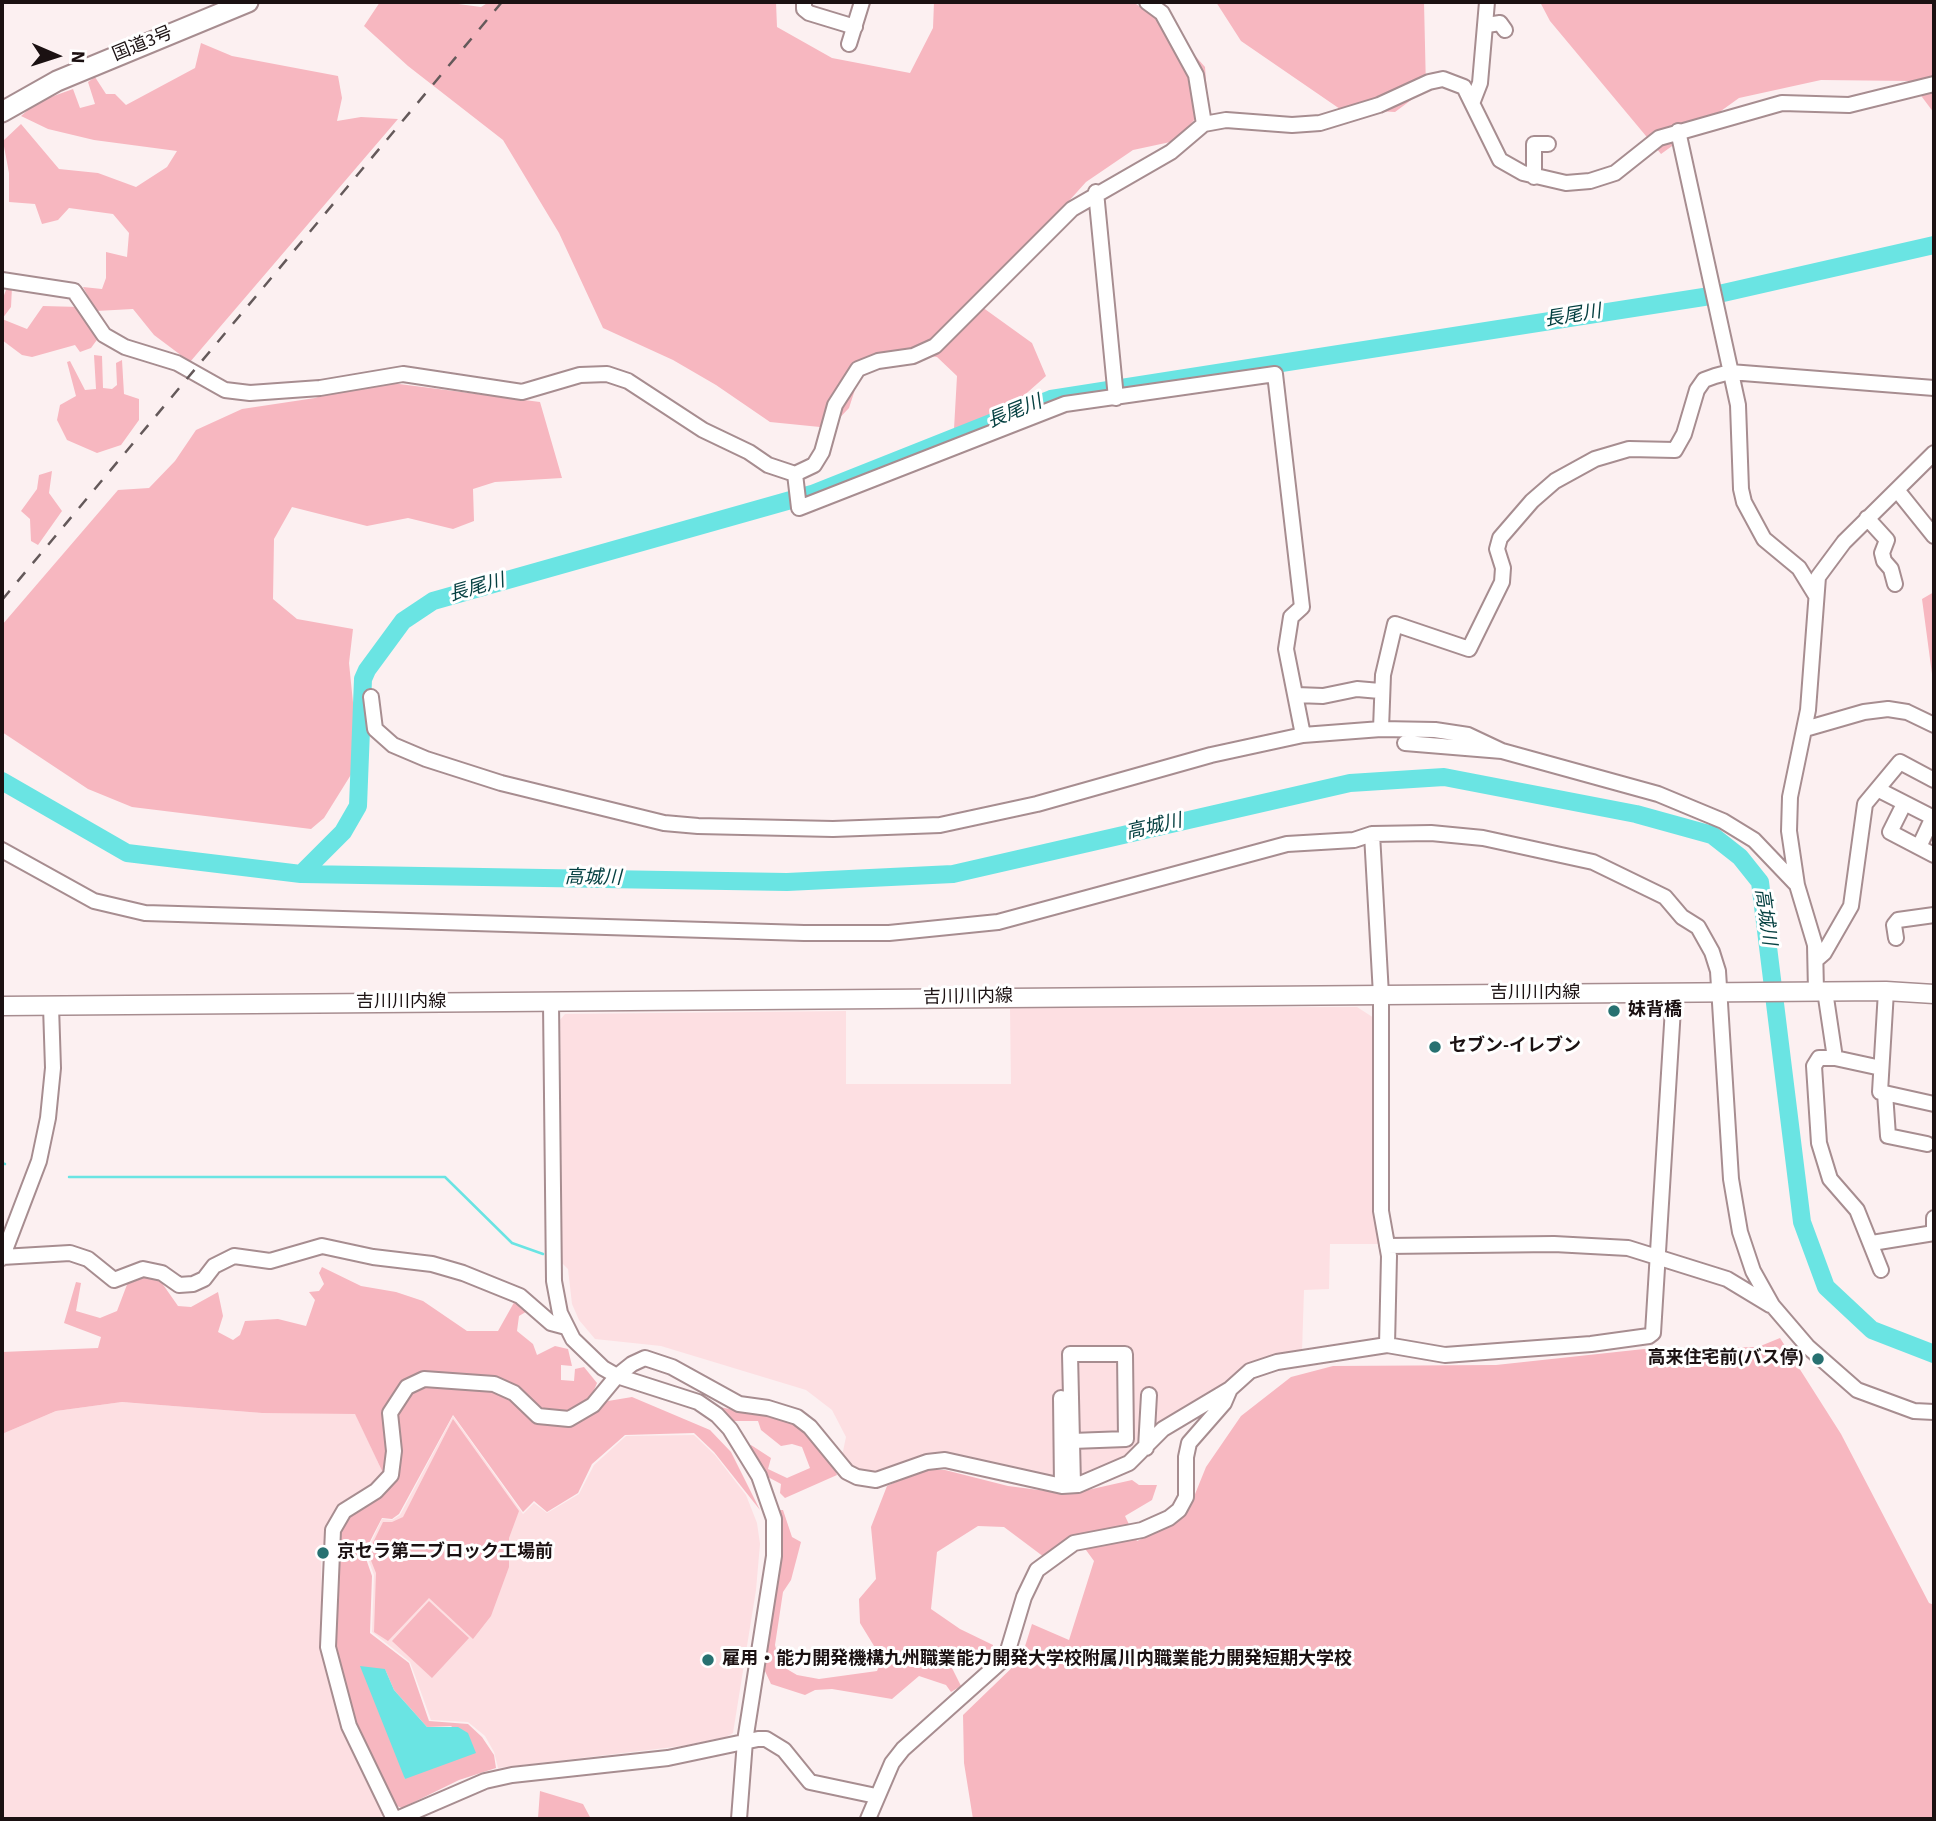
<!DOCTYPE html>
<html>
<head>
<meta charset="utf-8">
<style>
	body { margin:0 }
	#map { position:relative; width:1936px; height:1821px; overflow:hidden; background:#fcf0f1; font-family:"Source Sans 3",sans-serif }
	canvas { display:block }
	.frame { position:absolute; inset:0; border:4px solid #1b1112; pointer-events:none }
	.north { position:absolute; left:21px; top:21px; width:70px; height:70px; -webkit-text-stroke:5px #fff; paint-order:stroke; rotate:93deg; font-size:19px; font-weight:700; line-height:28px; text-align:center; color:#1b1112 }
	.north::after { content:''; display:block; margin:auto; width:24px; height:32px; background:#1b1112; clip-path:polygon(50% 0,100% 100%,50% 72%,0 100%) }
</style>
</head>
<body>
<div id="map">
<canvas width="1936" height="1821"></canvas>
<div class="frame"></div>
<div class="north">N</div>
</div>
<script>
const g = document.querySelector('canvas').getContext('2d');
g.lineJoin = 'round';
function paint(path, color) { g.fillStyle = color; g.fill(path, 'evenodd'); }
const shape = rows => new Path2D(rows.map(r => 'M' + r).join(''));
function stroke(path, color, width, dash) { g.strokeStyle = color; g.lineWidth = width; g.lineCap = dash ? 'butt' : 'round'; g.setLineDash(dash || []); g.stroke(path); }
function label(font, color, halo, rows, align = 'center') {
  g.font = font + ' "Source Sans 3","Noto Sans JP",sans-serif'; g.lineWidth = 6; g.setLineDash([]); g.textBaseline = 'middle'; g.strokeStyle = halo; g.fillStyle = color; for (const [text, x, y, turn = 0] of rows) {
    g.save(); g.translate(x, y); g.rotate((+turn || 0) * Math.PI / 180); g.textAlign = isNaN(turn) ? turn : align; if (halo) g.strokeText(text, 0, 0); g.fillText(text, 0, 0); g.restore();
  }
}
paint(shape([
	[1357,1007,1374,1018,1377,1222,1381,1244,1330,1244,1329,1289,1304,1290,1302,1352,1273,1356,1252,1364,1155,1428,1131,1457,1086,1475,1055,1477,953,1453,921,1456,877,1474,857,1471,842,1456,846,1437,832,1410,806,1390,661,1346,595,1339,579,1320,572,1304,568,1269,562,1263,560,1020,565,1014,846,1011,846,1084,1011,1084,1010,1008],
	[122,1402,262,1413,355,1413,384,1475,380,1482,345,1503,333,1514,327,1529,326,1548,321,1549,322,1630,384,1810,382,1816,376,1819,2,1819,2,1434,56,1411],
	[453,1416,523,1514,534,1503,547,1513,579,1494,594,1465,626,1436,694,1435,715,1455,746,1495,757,1523,760,1544,756,1590,733,1733,726,1737,682,1746,498,1768,494,1752,485,1736,468,1722,431,1720,410,1662,372,1632,374,1575,366,1553,382,1519,392,1520,400,1515]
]), '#fddfe2');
paint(shape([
	[380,2,443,2,481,7,489,2,776,2,777,27,832,58,910,73,933,28,934,2,1133,2,1168,25,1205,67,1208,105,1175,141,1133,150,1086,182,1023,252,982,307,1032,343,1046,376,1002,415,954,429,957,376,937,357,894,351,862,368,849,408,830,428,770,422,716,385,673,360,603,328,559,233,503,140,408,66,364,26],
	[1216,2,1424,2,1426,89,1395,112,1340,109,1241,41],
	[1540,2,1934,2,1934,113,1910,81,1821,80,1739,98,1661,154,1550,21],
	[201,43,232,56,338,76,342,98,337,121,361,117,398,119,190,362,154,335,133,309,96,311,83,287,102,289,106,278,106,252,127,257,129,233,113,214,69,208,58,220,42,224,35,204,9,202,9,173,3,141,21,124,59,169,98,173,136,187,167,167,177,151,94,140,48,129,21,116,37,102,73,89,80,108,95,104,88,82,95,77,106,94,115,94,126,105,195,68],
	[7,287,12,287,11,307,2,319,27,329,43,306,80,307,99,337,91,348,80,352,75,345,32,357,22,355,2,340,2,301],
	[94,355,102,356,103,388,112,389,117,385,116,363,122,360,124,394,139,399,139,420,121,445,97,453,67,440,57,420,60,405,76,396,67,362,70,361,85,390,96,389],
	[368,380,540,402,562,478,495,482,473,489,474,521,453,529,408,518,367,526,292,507,274,539,273,599,297,619,353,629,349,663,355,722,352,773,324,818,311,829,132,807,88,789,2,732,2,625,118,490,149,488,175,461,196,430,242,409,315,398],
	[52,471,49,493,62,511,38,545,31,541,30,519,21,511,37,489,39,475],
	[1934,592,1934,689,1922,599],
	[322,1267,361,1286,396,1292,423,1301,467,1331,498,1331,516,1299,529,1310,519,1316,517,1331,533,1344,537,1355,555,1346,568,1349,572,1366,561,1365,561,1380,574,1381,575,1369,584,1367,597,1383,590,1400,590,1414,608,1401,632,1397,710,1430,731,1452,760,1510,714,1452,694,1433,625,1435,592,1464,578,1493,547,1512,534,1501,523,1512,453,1415,399,1514,392,1519,382,1518,364,1553,372,1576,370,1633,409,1663,429,1721,468,1724,482,1737,494,1755,496,1768,459,1780,402,1808,394,1805,353,1715,342,1677,336,1641,337,1552,341,1526,353,1512,387,1491,384,1475,355,1414,262,1413,122,1402,56,1411,2,1434,2,1352,98,1348,101,1337,64,1323,76,1282,81,1283,76,1311,100,1318,117,1311,128,1282,143,1273,157,1276,178,1306,191,1307,218,1292,223,1316,218,1332,233,1340,240,1335,245,1321,278,1319,306,1326,315,1300,309,1292,319,1291,324,1284,319,1273],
	[385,1669,394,1690,427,1727,452,1726,405,1779],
	[1780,1338,1841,1434,1929,1603,1934,1605,1934,1819,973,1819,964,1763,963,1715,1021,1659,1032,1624,1069,1640,1094,1561,1078,1539,1044,1557,1004,1527,978,1526,937,1552,931,1609,960,1629,993,1645,992,1660,981,1662,970,1651,949,1662,961,1686,951,1692,946,1685,919,1676,892,1699,832,1689,815,1690,805,1695,771,1684,764,1669,782,1533,778,1510,783,1510,792,1537,801,1542,791,1580,783,1592,775,1645,780,1665,797,1675,819,1679,877,1671,882,1659,860,1623,859,1599,876,1579,871,1527,887,1486,922,1470,945,1470,1008,1486,1070,1494,1132,1480,1139,1485,1157,1485,1152,1500,1125,1516,1137,1541,1171,1526,1189,1509,1206,1467,1241,1416,1291,1377,1333,1366,1496,1365,1644,1349,1758,1347],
	[719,1407,792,1421,807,1430,829,1455,837,1475,785,1498,780,1493,781,1484,766,1476,749,1448,751,1445,771,1458,768,1469,787,1478,810,1468,802,1447,792,1444,781,1446,761,1430,758,1421,733,1421],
	[453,1419,519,1511,509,1538,509,1567,491,1616,473,1639,429,1598,388,1641,374,1632,376,1573,368,1553,383,1522,392,1522,403,1517],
	[429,1601,469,1638,432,1678,392,1641],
	[540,1791,583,1804,591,1819,510,1819,538,1818]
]), '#f7b7c0');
paint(shape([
	[360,1666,385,1669,394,1690,427,1727,458,1727,468,1733,476,1753,405,1779]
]), '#6ae4e3');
stroke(shape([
	[2,1163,5,1164],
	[69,1177,445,1177,512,1243,543,1254]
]), '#6ae4e3', 2.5);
stroke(shape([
	[2,781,127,853,301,874,787,882,953,874,1350,783,1444,777,1636,814,1712,835,1740,857,1760,882,1802,1222,1826,1287,1872,1330,1934,1354],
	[301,874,343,832,358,806,363,679,367,670,403,621,433,601,812,494,1051,399,1710,296,1934,245]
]), '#6ae4e3', 18);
const minor = shape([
	[804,2,804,9,809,13,855,27],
	[1147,2,1162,13,1196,75,1204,124],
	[1487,25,1500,23,1505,30],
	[849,44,862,2],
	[1473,101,1480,83,1487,2],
	[1678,131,1738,405,1741,489,1744,502,1764,539,1799,568,1815,594],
	[1534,177,1534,144,1548,144],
	[1096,192,1116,398],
	[2,280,74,291,104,335,125,347,177,363,225,390,250,393,320,388,403,374,522,392,580,375,607,374,628,381,703,430,749,452,768,465,795,474,814,465,822,452,835,405,858,369,878,361,913,356,935,346,1072,209,1171,152,1204,124,1226,120,1292,125,1320,123,1379,105,1429,82,1443,79,1464,87,1500,160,1523,173,1566,183,1590,181,1615,173,1659,138,1782,103,1849,105,1934,84],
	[795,474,799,508,1065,404,1275,374,1302,607,1291,617,1286,649,1303,735,1381,729],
	[1897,490,1934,536],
	[1867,518,1887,540,1882,553,1884,561,1891,569,1895,584],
	[1296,695,1323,696,1357,689,1380,691],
	[371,697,375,729,393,745,426,759,501,783,664,823,698,826,833,829,940,825,1037,804,1211,755,1303,735],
	[1805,729,1864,712,1888,709,1907,712,1934,725],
	[1405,743,1502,751,1658,794,1723,821,1754,840,1797,885],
	[1502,751,1468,735,1435,730,1381,729,1383,675,1395,624,1469,649,1502,582,1503,568,1497,549,1500,538,1532,501,1555,481,1595,459,1629,449,1675,450,1684,434,1697,390,1704,380,1715,376,1730,372,1934,388],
	[1879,790,1934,818],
	[1904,804,1890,832,1934,855],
	[1372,834,1381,995,1381,1211,1389,1256,1387,1345],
	[1919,847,1933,817],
	[2,850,94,901,145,913,804,933,889,933,998,922,1287,844,1354,840,1372,834,1431,833,1483,838,1593,862,1665,897,1682,917,1698,927,1712,952,1718,971,1731,1179,1740,1232,1753,1271,1772,1305,1808,1347,1857,1390,1914,1411,1934,1412],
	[1896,938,1894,925,1898,920,1934,915],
	[1816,960,1824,953,1851,906,1865,804,1900,762,1934,780],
	[1816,991,1815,945,1797,885,1789,831,1790,797,1808,710,1818,577,1844,542,1934,453],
	[1825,991,1835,1058,1819,1058,1814,1066,1819,1143,1830,1179,1857,1210,1881,1270],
	[1886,991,1880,1092,1934,1104],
	[551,1003,554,1281,560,1313,573,1339,603,1368,617,1376,698,1402,717,1415,730,1429,759,1476,774,1519,774,1556,745,1741,739,1819],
	[1835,1058,1881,1068],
	[1885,1093,1888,1136,1927,1144],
	[1872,1243,1934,1233,1934,1218],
	[1387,1246,1554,1244,1628,1248,1727,1279,1770,1305],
	[2,1257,70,1253,88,1259,114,1280,143,1269,162,1273,179,1285,193,1284,204,1279,214,1266,234,1256,270,1261,322,1246,373,1257,432,1264,463,1273,520,1296,551,1323,566,1327],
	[2,1258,39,1161,48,1118,53,1068,51,1006],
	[1061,1398,1062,1486],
	[1072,1441,1126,1439,1125,1354,1070,1354,1073,1485],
	[1146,1448,1149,1395],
	[394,1819,349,1726,328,1647,333,1530,344,1511,376,1491,391,1475,394,1451,390,1413,407,1387,424,1379,494,1384,514,1393,538,1416,569,1419,593,1405,617,1376,632,1364,645,1358,672,1367,739,1404,768,1408,797,1417,810,1427,847,1472,857,1477,876,1480,927,1462,945,1460,1062,1486,1078,1485,1129,1463,1163,1429,1230,1389,1250,1371,1277,1362,1387,1345,1445,1355,1591,1344,1649,1336,1653,1333,1674,992],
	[397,1819,485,1781,512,1775,668,1758,758,1739,766,1739,784,1750,810,1782,876,1796],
	[868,1819,892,1763,903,1749,1006,1657,1024,1597,1037,1570,1074,1543,1142,1530,1169,1518,1179,1510,1186,1497,1186,1457,1189,1443,1224,1403,1230,1389]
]);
const major = shape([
	[2,1006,1886,991,1934,994]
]);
const highway = shape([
	[2,112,57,81,248,2]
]);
stroke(minor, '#a78d90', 18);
stroke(major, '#a78d90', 21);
stroke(highway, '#a78d90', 23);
stroke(minor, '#fff', 14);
stroke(major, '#fff', 18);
stroke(highway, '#fff', 19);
stroke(shape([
	[2,600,502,2]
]), '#64595a', 2.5, [12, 12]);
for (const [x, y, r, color] of [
	[1614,1011,7,"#277171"],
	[1435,1047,7,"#277171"],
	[1818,1359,7,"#277171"],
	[323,1553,7,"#277171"],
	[708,1660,7,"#277171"]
]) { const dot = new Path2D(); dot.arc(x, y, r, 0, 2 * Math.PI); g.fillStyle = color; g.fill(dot); stroke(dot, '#fff', 2.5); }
label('18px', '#1b1112', '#fff', [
	["国道3号",143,45,-22],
	["吉川川内線",1535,994],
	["吉川川内線",968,998,-1],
	["吉川川内線",401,1003]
]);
label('bold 18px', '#1b1112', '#fff', [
	["妹背橋",1628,1011],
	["セブン-イレブン",1449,1047],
	["高来住宅前(バス停)",1804,1359,"right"],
	["京セラ第二ブロック工場前",337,1553],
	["雇用・能力開発機構九州職業能力開発大学校附属川内職業能力開発短期大学校",722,1660]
], 'left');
label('italic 19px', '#064142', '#fff', [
	["長尾川",1573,317,-9],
	["長尾川",1015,413,-22],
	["長尾川",477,589,-16],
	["高城川",1154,828,-13],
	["高城川",593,879,1],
	["高城川",1764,917,82]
]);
</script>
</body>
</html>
